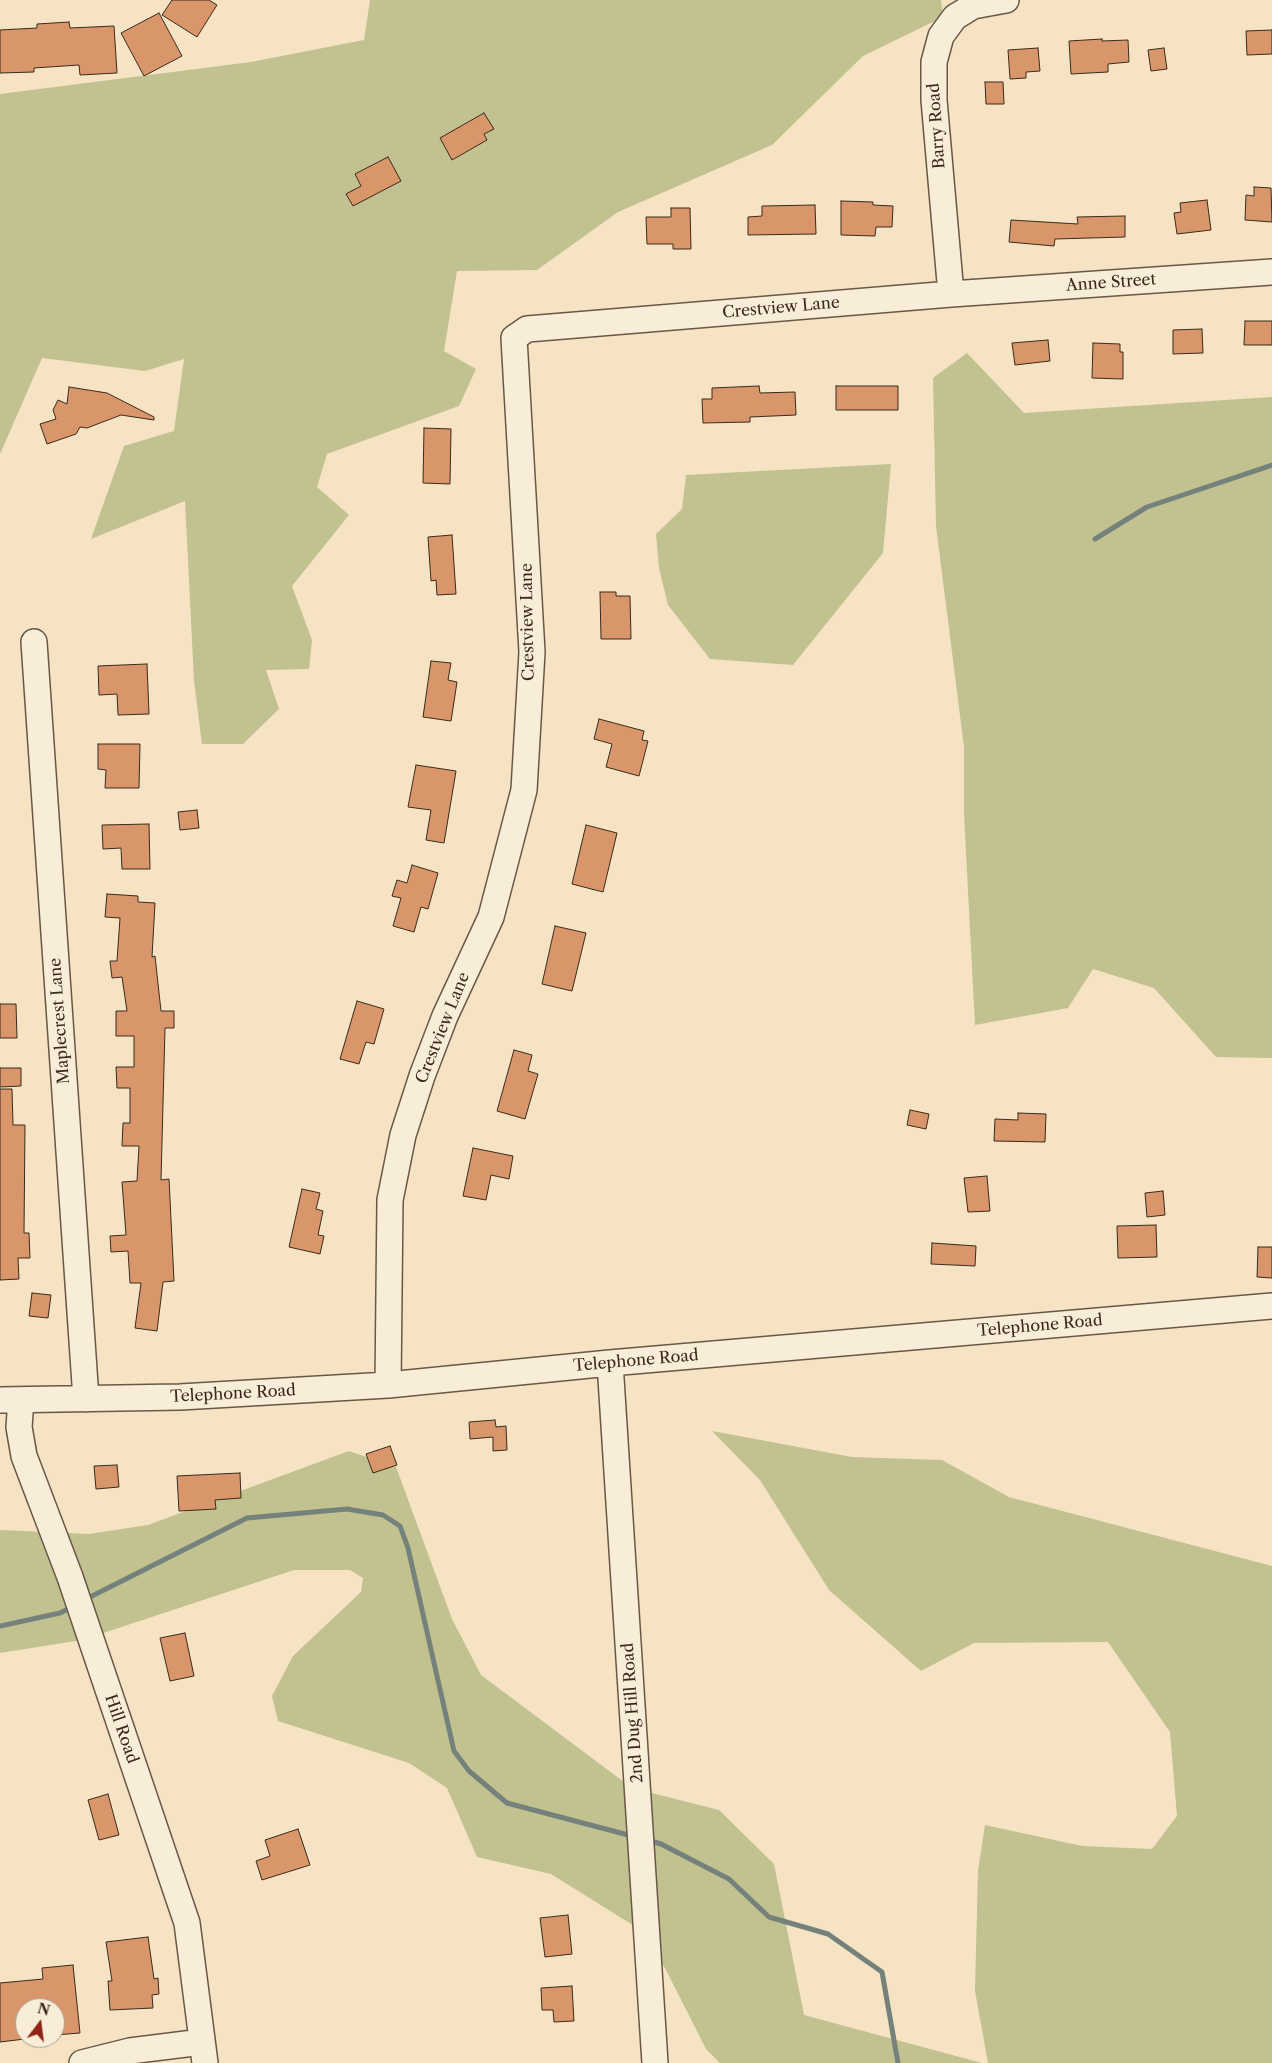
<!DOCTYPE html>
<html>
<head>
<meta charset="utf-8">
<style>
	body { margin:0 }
	#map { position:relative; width:1272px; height:2063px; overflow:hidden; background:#f5e3c4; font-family:"Libre Caslon Text",serif }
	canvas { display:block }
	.north { position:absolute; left:15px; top:1998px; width:50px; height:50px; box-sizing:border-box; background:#f8edd9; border:1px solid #ac9f8d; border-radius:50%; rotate:15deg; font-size:14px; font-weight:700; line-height:20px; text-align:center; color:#3a2a1c }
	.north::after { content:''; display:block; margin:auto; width:18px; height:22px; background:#8f2418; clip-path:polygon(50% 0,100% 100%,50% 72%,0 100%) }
</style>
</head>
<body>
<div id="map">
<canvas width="1272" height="2063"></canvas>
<div class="north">N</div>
</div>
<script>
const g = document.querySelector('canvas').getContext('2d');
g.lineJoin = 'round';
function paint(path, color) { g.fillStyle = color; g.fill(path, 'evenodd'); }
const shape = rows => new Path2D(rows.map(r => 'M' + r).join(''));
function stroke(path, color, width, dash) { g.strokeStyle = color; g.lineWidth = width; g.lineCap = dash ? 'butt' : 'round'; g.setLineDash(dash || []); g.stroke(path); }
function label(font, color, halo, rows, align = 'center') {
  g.font = font + ' "Libre Caslon Text",serif'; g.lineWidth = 4.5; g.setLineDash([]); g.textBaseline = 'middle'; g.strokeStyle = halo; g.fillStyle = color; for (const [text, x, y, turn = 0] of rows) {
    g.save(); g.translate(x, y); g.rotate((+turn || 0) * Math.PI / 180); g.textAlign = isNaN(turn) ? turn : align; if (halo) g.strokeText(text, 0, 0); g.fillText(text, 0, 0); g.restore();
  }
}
paint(shape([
	[370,0,941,0,943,17,863,56,772,145,618,212,537,270,457,271,444,351,476,369,459,406,327,454,317,487,349,515,292,586,312,640,309,669,266,670,279,709,243,744,202,744,194,681,185,501,91,539,124,446,174,431,184,359,145,371,42,358,0,454,0,94,251,62,364,40],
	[967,353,1024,413,1272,397,1272,1058,1216,1057,1154,988,1093,969,1068,1008,975,1025,964,814,964,747,936,526,933,378],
	[891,464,883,553,793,665,710,659,668,605,659,568,656,534,682,509,686,475],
	[712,1431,852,1457,942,1460,1009,1497,1272,1566,1272,2063,988,2063,975,1991,978,1871,985,1825,1082,1846,1152,1849,1177,1816,1170,1732,1108,1642,974,1643,921,1671,829,1590,760,1480],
	[349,1451,396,1467,452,1619,481,1675,632,1788,719,1810,774,1864,804,2015,982,2063,720,2063,706,2049,665,1968,631,1924,551,1874,477,1857,447,1788,409,1763,278,1721,272,1696,293,1656,361,1592,363,1578,350,1570,294,1570,82,1640,0,1653,0,1530,89,1534,148,1525]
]), '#c2c190');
stroke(shape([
	[1095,539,1147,507,1272,465],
	[86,1599,247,1518,347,1509,383,1515,400,1526,408,1548,454,1751,469,1771,507,1803,632,1836],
	[0,1626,60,1613,74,1606],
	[648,1840,661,1844,729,1879,769,1917,828,1934,882,1972,898,2063]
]), '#75827b', 5);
const building = shape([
	[172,0,209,0,217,5,197,37,162,15,172,0],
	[159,13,182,56,144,76,121,33,159,13],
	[69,22,70,28,114,26,117,73,80,75,79,65,34,68,34,72,0,73,0,30,37,28,37,24,69,22],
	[1272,30,1272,54,1247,55,1246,31,1272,30],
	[1102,39,1102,41,1128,40,1129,62,1108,64,1108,72,1071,74,1069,41,1102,39],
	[1038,48,1040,71,1026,72,1026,78,1010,79,1008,50,1038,48],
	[1164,48,1167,69,1151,71,1148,50,1164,48],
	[985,82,1003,82,1004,104,986,104,985,82],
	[484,113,494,129,484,134,487,140,452,160,440,138,484,113],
	[388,157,401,181,353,206,346,194,361,186,355,174,388,157],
	[1254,187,1271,188,1272,222,1245,220,1246,195,1254,196,1254,187],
	[1207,200,1211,230,1177,234,1174,213,1181,212,1180,203,1207,200],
	[841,201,873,202,873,205,893,206,892,227,876,227,875,236,841,235,841,201],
	[815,205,816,234,748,235,748,217,762,216,762,206,815,205],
	[671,208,690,208,691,249,673,249,673,244,647,244,646,217,671,217,671,208],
	[1125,216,1125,237,1055,239,1054,246,1009,242,1011,220,1078,224,1077,217,1125,216],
	[1245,321,1272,321,1272,345,1244,345,1245,321],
	[1202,329,1203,353,1173,354,1173,330,1202,329],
	[1048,340,1050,361,1015,365,1012,343,1048,340],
	[1093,343,1120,344,1120,352,1123,352,1123,379,1092,378,1093,343],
	[759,386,760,393,795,392,796,415,750,417,750,422,703,423,702,399,712,399,712,388,759,386],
	[836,386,898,386,898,410,836,410,836,386],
	[69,387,107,393,154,417,154,420,121,415,87,428,80,427,76,434,47,444,40,424,56,419,53,410,58,400,67,404,69,387],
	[424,428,451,429,450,484,423,483,424,428],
	[452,535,456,594,437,595,436,580,431,581,428,537,452,535],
	[600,592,616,592,616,596,630,596,631,639,601,639,600,592],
	[431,661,451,663,448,680,457,682,451,721,423,717,431,661],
	[147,664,149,714,118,715,117,694,99,695,98,666,147,664],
	[599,719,644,731,642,740,648,741,639,776,606,767,612,744,594,739,599,719],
	[98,744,140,744,139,788,105,788,106,770,98,769,98,744],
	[416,765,456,771,444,843,426,840,431,810,408,807,416,765],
	[197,810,199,828,180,830,178,812,197,810],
	[149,824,150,869,122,869,121,848,103,849,102,825,149,824],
	[586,825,617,833,603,892,572,884,586,825],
	[412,865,438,873,428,909,421,907,414,932,393,926,401,898,392,896,397,880,407,883,412,865],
	[107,894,138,896,138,902,155,903,152,957,155,956,161,1011,174,1011,174,1028,165,1028,161,1180,169,1179,174,1281,163,1282,157,1331,135,1328,141,1283,130,1283,128,1251,111,1252,110,1236,126,1235,122,1182,137,1181,139,1146,122,1146,123,1123,130,1123,130,1088,117,1088,116,1067,134,1067,134,1036,116,1036,116,1011,127,1011,122,977,112,978,110,961,117,961,120,918,105,917,107,894],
	[555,926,586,933,572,991,542,984,555,926],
	[357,1001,384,1009,374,1044,366,1042,359,1064,340,1059,357,1001],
	[0,1004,16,1004,17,1038,0,1038,0,1004],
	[514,1050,532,1055,528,1071,538,1074,525,1119,497,1111,514,1050],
	[0,1068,21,1068,21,1086,0,1087,0,1068],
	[0,1089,12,1089,13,1125,25,1125,24,1233,29,1233,30,1258,18,1258,19,1279,0,1280,0,1089],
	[910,1110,929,1114,926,1129,907,1125,910,1110],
	[1018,1113,1046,1114,1045,1142,994,1141,995,1119,1018,1120,1018,1113],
	[473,1148,513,1156,509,1179,491,1175,486,1200,463,1196,473,1148],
	[987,1176,990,1211,968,1212,964,1178,987,1176],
	[302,1189,320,1193,316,1209,323,1211,318,1235,324,1236,320,1254,289,1247,302,1189],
	[1163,1191,1165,1215,1147,1217,1145,1193,1163,1191],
	[1156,1225,1157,1257,1118,1258,1117,1226,1156,1225],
	[932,1243,976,1246,975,1266,931,1264,932,1243],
	[1258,1247,1272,1247,1272,1278,1257,1277,1258,1247],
	[32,1293,51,1295,48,1318,29,1316,32,1293],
	[495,1420,496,1427,506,1426,507,1450,493,1451,493,1437,470,1439,469,1422,495,1420],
	[390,1446,397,1465,373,1473,366,1454,390,1446],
	[117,1465,119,1487,96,1489,94,1466,117,1465],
	[240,1473,241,1498,215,1500,216,1509,179,1511,177,1476,240,1473],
	[185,1633,194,1676,170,1681,160,1638,185,1633],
	[108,1794,119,1835,99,1840,88,1800,108,1794],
	[298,1829,310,1865,262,1880,256,1861,270,1856,265,1840,298,1829],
	[568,1915,572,1954,545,1957,540,1918,568,1915],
	[148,1937,154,1979,158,1978,159,1994,152,1995,153,2008,110,2010,108,1981,112,1981,106,1942,148,1937],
	[73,1965,80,2033,55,2035,55,2008,25,2008,25,2039,0,2042,0,1983,43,1979,42,1968,73,1965],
	[572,1986,574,2021,554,2022,553,2010,542,2010,541,1988,572,1986]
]);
paint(building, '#d9966b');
stroke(building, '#3a2a1c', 1);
const minor = shape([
	[951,294,934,100,934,62,941,36,955,17,973,6,1006,0],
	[34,642,86,1399],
	[610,1363,655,2063],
	[388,1385,390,1200,403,1135,422,1076,445,1016,491,917,524,790,532,652,514,338,527,329,576,325,951,294,1272,272],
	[0,1400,180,1397,388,1385,610,1363,1272,1306],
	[21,1400,19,1427,24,1456,70,1577,187,1923,205,2063],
	[82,2063,130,2051,202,2042]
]);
stroke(minor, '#695846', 28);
stroke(minor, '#f8edd9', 25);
label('16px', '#3a2a1c', '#f8edd9', [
	["Barry Road",937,126,-94],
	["Anne Street",1111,283,-4],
	["Crestview Lane",781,308,-5],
	["Crestview Lane",528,622,-91],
	["Maplecrest Lane",60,1021,-94],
	["Crestview Lane",443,1028,-68],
	["Telephone Road",1040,1326,-5],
	["Telephone Road",636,1361,-5],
	["Telephone Road",233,1394,-3],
	["2nd Dug Hill Road",633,1713,-94],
	["Hill Road",121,1729,71]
]);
</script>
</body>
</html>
